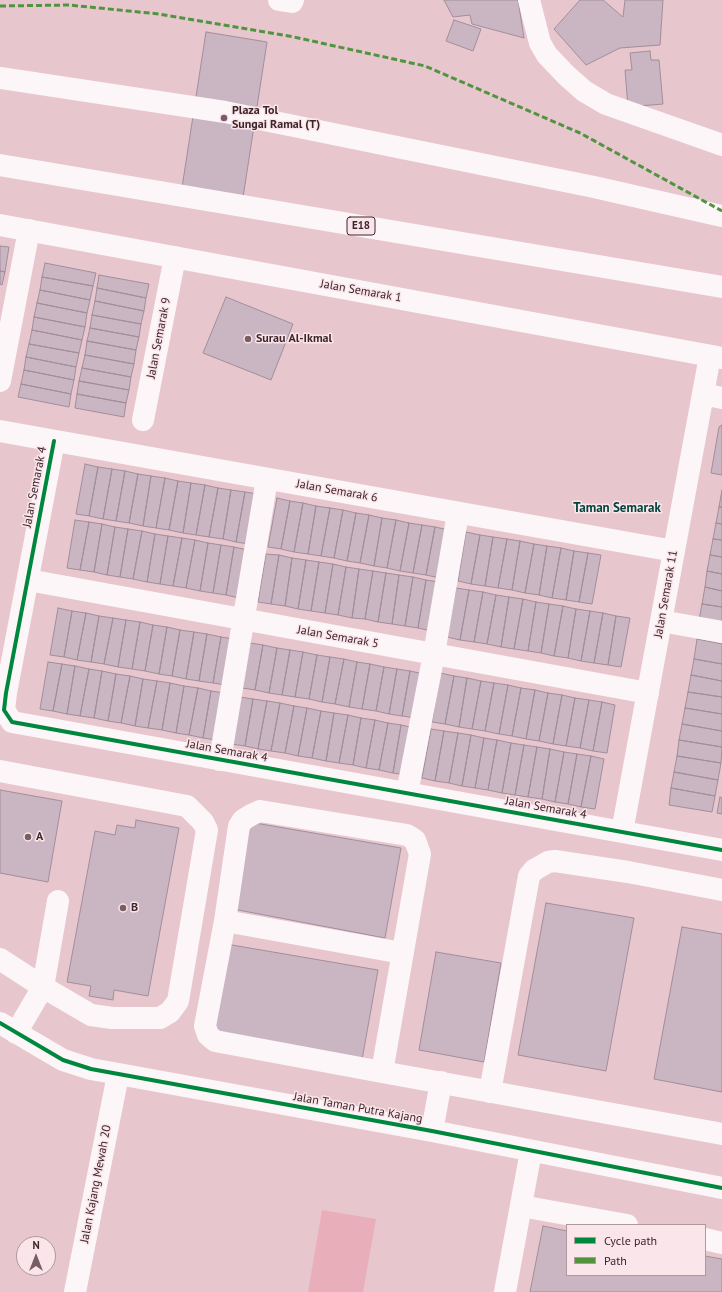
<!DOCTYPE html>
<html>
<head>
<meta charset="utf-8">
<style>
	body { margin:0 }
	#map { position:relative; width:722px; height:1292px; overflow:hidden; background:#e8c6cd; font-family:"PT Sans",sans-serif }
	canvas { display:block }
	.legend { position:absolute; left:566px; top:1224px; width:140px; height:52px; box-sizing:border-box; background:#fae6ea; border:1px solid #ae999e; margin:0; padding:5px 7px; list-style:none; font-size:12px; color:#3d252b }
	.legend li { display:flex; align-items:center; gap:8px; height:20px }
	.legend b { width:20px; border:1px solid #ae999e }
	.north { position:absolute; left:16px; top:1236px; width:40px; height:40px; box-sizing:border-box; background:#fae6ea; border:1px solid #ae999e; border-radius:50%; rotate:0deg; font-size:11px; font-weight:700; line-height:16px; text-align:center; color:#3d252b }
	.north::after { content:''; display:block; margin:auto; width:14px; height:18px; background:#795d64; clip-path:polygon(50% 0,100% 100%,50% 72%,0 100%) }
</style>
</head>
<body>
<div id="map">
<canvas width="722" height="1292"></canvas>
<ul class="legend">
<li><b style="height:5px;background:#00873e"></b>Cycle path</li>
<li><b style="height:5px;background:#519440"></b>Path</li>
</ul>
<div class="north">N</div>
</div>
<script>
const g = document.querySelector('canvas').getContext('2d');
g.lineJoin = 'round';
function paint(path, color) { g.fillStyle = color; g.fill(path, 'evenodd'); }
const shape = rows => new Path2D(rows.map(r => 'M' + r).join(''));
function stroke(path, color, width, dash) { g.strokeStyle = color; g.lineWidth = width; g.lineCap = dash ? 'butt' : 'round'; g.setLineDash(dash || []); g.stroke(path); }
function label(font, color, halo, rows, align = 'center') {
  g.font = font + ' "PT Sans",sans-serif'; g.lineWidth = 3; g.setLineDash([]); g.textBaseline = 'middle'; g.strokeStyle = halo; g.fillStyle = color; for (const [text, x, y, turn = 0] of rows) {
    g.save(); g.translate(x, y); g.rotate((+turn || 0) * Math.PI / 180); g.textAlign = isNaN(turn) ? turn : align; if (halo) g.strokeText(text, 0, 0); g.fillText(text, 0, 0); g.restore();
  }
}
paint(shape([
	[322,1210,376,1219,363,1292,308,1292]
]), '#e8afbb');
const building = shape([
	[444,0,518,0,524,38,472,24,470,15,453,17,444,0],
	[580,0,603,0,623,17,625,0,663,0,660,45,620,48,586,65,554,29,580,0],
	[454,20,481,29,473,51,446,41,454,20],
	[206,32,267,42,242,204,181,194,206,32],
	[650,51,651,60,659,60,663,104,628,107,625,70,632,70,630,53,650,51],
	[0,246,9,247,5,272,0,271,0,246],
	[45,263,96,273,93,286,42,277,45,263],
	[0,271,5,272,2,285,0,284,0,271],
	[99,275,149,284,146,298,97,288,99,275],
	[42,277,93,286,90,300,40,290,42,277],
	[97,288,146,298,144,311,95,301,97,288],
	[40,290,90,300,87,313,37,303,40,290],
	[226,297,293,324,271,380,203,353,226,297],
	[95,301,144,311,141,324,92,315,95,301],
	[37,303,87,313,85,327,34,317,37,303],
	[92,315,141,324,139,337,90,328,92,315],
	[34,317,85,327,82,340,32,330,34,317],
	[90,328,139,337,136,350,87,341,90,328],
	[32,330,82,340,79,353,29,344,32,330],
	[87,341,136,350,134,364,85,355,87,341],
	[29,344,79,353,76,367,26,357,29,344],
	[85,355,134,364,131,377,82,368,85,355],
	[26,357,76,367,74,380,24,370,26,357],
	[82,368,131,377,129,390,79,381,82,368],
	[24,370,74,380,71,394,21,384,24,370],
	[79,381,129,390,126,403,77,394,79,381],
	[21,384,71,394,69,407,18,397,21,384],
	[77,394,126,403,124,417,75,408,77,394],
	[722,425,722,475,711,473,719,427,722,425],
	[85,464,98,467,89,516,76,514,85,464],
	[98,467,112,469,103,519,89,516,98,467],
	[112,469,125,471,116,521,103,519,112,469],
	[125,471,138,474,129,523,116,521,125,471],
	[138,474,151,476,143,526,129,523,138,474],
	[151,476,165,478,156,528,143,526,151,476],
	[165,478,178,481,169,530,156,528,165,478],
	[178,481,191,483,183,533,169,530,178,481],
	[191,483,205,485,196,535,183,533,191,483],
	[205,485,218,488,209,537,196,535,205,485],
	[218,488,231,490,223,539,209,537,218,488],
	[231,490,245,492,236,542,223,539,231,490],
	[722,490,722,507,719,507,722,490],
	[245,492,258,494,249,544,236,542,245,492],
	[277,498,290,501,281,549,268,547,277,498],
	[290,501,303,503,294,552,281,549,290,501],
	[303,503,316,506,308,554,294,552,303,503],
	[316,506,330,508,321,556,308,554,316,506],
	[719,507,722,507,722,524,716,523,719,507],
	[330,508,343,510,334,558,321,556,330,508],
	[343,510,356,513,347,561,334,558,343,510],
	[356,513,369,515,360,563,347,561,356,513],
	[369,515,382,518,374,566,360,563,369,515],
	[382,518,396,520,387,568,374,566,382,518],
	[75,520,89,522,80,570,67,568,75,520],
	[396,520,409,523,400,571,387,568,396,520],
	[89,522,102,524,94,572,80,570,89,522],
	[409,523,422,525,413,573,400,571,409,523],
	[716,523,722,524,722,540,713,539,716,523],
	[102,524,115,527,107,575,94,572,102,524],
	[422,525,435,527,426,575,413,573,422,525],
	[115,527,128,529,120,577,107,575,115,527],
	[435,527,449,530,440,578,426,575,435,527],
	[128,529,142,531,133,579,120,577,128,529],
	[142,531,155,534,147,582,133,579,142,531],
	[466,532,480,535,471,584,458,581,466,532],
	[155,534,168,536,160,584,147,582,155,534],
	[480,535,493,537,485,586,471,584,480,535],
	[168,536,182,538,173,586,160,584,168,536],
	[493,537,507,539,498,588,485,586,493,537],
	[182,538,195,540,186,588,173,586,182,538],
	[507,539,520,541,512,590,498,588,507,539],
	[713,539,722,540,722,557,710,555,713,539],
	[195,540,208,543,200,591,186,588,195,540],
	[520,541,534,544,525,593,512,590,520,541],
	[208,543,221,545,213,593,200,591,208,543],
	[534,544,547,546,539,595,525,593,534,544],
	[221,545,234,547,226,595,213,593,221,545],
	[547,546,561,548,552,598,539,595,547,546],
	[234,547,248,550,239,598,226,595,234,547],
	[561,548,574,551,566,600,552,598,561,548],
	[574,551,588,553,579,602,566,600,574,551],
	[588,553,601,555,592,604,579,602,588,553],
	[266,554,279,555,271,604,258,602,266,554],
	[279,555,292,558,285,606,271,604,279,555],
	[710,555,722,557,722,574,707,571,710,555],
	[292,558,306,560,298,609,285,606,292,558],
	[306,560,319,562,311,611,298,609,306,560],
	[319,562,333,564,325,613,311,611,319,562],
	[333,564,346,567,338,615,325,613,333,564],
	[346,567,359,569,352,618,338,615,346,567],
	[359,569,373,571,365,619,352,618,359,569],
	[373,571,386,573,378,622,365,619,373,571],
	[707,571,722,574,722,591,705,587,707,571],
	[386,573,399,575,392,624,378,622,386,573],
	[399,575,413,577,405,626,392,624,399,575],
	[413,577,426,580,418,628,405,626,413,577],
	[426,580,440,582,432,631,418,628,426,580],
	[705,587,722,591,722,607,702,604,705,587],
	[456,588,469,590,460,640,447,637,456,588],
	[469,590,483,592,474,642,460,640,469,590],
	[483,592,496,595,487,644,474,642,483,592],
	[496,595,509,597,501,647,487,644,496,595],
	[509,597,523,599,514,649,501,647,509,597],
	[523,599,536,602,528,651,514,649,523,599],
	[536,602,549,604,541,653,528,651,536,602],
	[549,604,563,606,554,656,541,653,549,604],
	[702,604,722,607,722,624,699,620,702,604],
	[563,606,576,609,568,658,554,656,563,606],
	[58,608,72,611,64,657,50,655,58,608],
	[576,609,590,611,581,661,568,658,576,609],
	[72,611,86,613,77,660,64,657,72,611],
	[590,611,603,613,594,663,581,661,590,611],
	[86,613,99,616,91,662,77,660,86,613],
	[603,613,616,616,608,665,594,663,603,613],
	[99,616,113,618,104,664,91,662,99,616],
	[616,616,630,618,621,667,608,665,616,616],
	[113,618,126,620,118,667,104,664,113,618],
	[126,620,140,622,132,669,118,667,126,620],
	[140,622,153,625,145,671,132,669,140,622],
	[153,625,167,627,159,674,145,671,153,625],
	[167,627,180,630,172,676,159,674,167,627],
	[180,630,194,632,186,679,172,676,180,630],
	[194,632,207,634,199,681,186,679,194,632],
	[207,634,221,637,213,683,199,681,207,634],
	[221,637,234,639,226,685,213,683,221,637],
	[697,639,722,644,722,664,694,659,697,639],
	[250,643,263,645,255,690,242,688,250,643],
	[263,645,277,648,269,693,255,690,263,645],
	[277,648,290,650,282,695,269,693,277,648],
	[290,650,303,652,295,697,282,695,290,650],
	[303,652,317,655,309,699,295,697,303,652],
	[317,655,330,657,322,702,309,699,317,655],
	[330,657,344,659,335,704,322,702,330,657],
	[344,659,357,662,349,707,335,704,344,659],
	[694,659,722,664,722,681,691,675,694,659],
	[48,662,62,664,53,711,40,709,48,662],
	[357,662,370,664,362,709,349,707,357,662],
	[62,664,75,666,67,714,53,711,62,664],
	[370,664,384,667,376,711,362,709,370,664],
	[75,666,89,669,80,716,67,714,75,666],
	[384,667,397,669,389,714,376,711,384,667],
	[89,669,102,671,94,718,80,716,89,669],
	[397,669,410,671,402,716,389,714,397,669],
	[102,671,116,674,108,721,94,718,102,671],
	[410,671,424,674,416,718,402,716,410,671],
	[440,673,454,676,445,724,432,722,440,673],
	[116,674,130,676,121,723,108,721,116,674],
	[691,675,722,681,722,697,688,692,691,675],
	[130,676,143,679,135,726,121,723,130,676],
	[454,676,467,678,459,727,445,724,454,676],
	[467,678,481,681,472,729,459,727,467,678],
	[143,679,157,681,148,728,135,726,143,679],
	[157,681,170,683,162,730,148,728,157,681],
	[481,681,494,683,485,731,472,729,481,681],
	[170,683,184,686,176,733,162,730,170,683],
	[494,683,508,685,499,734,485,731,494,683],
	[508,685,521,688,512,736,499,734,508,685],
	[184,686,198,688,189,735,176,733,184,686],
	[198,688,211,691,203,738,189,735,198,688],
	[521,688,535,690,526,739,512,736,521,688],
	[535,690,548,693,539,741,526,739,535,690],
	[211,691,225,693,216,740,203,738,211,691],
	[688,692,722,697,722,714,685,708,688,692],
	[548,693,562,695,553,744,539,741,548,693],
	[562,695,575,698,566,746,553,744,562,695],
	[240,697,253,699,245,746,231,744,240,697],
	[575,698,589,700,580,748,566,746,575,698],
	[253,699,267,701,258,749,245,746,253,699],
	[589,700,602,702,593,751,580,748,589,700],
	[267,701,280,703,271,751,258,749,267,701],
	[602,702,615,705,607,753,593,751,602,702],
	[280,703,294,706,285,753,271,751,280,703],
	[294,706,307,708,298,756,285,753,294,706],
	[307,708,321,711,312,758,298,756,307,708],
	[685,708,722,714,722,731,682,724,685,708],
	[321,711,334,713,326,761,312,758,321,711],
	[334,713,348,715,339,763,326,761,334,713],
	[348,715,361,718,353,765,339,763,348,715],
	[361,718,375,720,366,768,353,765,361,718],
	[375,720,388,723,379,770,366,768,375,720],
	[388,723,401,725,393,773,379,770,388,723],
	[682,724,722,731,722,747,679,740,682,724],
	[401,725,415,728,406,775,393,773,401,725],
	[431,729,444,731,435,781,422,778,431,729],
	[444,731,458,733,449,783,435,781,444,731],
	[458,733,471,735,462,786,449,783,458,733],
	[471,735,484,738,475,788,462,786,471,735],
	[484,738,497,740,488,790,475,788,484,738],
	[497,740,511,743,502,793,488,790,497,740],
	[679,740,722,747,721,763,677,756,679,740],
	[511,743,524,745,515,795,502,793,511,743],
	[524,745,537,747,528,797,515,795,524,745],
	[537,747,550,749,542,799,528,797,537,747],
	[550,749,564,752,555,802,542,799,550,749],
	[564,752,577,754,568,804,555,802,564,752],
	[577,754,591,756,581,807,568,804,577,754],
	[591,756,604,759,595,809,581,807,591,756],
	[677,756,721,763,718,780,674,772,677,756],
	[674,772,718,780,715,796,671,788,674,772],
	[671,788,715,796,712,812,669,805,671,788],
	[0,790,62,801,48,882,0,873,0,790],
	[720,797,722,798,722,814,717,813,720,797],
	[136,820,179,828,148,996,114,990,113,1000,89,996,91,986,67,982,95,831,115,835,117,825,135,828,136,820],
	[249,822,401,848,385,938,233,909,249,822],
	[546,903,634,918,606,1071,518,1055,546,903],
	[682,927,722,934,722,1092,654,1079,682,927],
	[226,944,378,970,362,1060,210,1032,226,944],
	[436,952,501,963,484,1062,419,1050,436,952],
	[543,1226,567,1231,567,1275,705,1275,705,1256,722,1259,722,1292,530,1292,543,1226]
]);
paint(building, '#cab6c3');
stroke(building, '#a18e9a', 1);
stroke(shape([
	[279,0,292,2,293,0],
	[529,0,540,43,547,55,566,75,584,91,606,104,722,145],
	[0,225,722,358],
	[0,381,29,230],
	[703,394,722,398],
	[143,420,175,257],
	[0,431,674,551],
	[54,441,6,693,4,710,12,722,722,850],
	[28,580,648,693],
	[661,621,722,632],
	[220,760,267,479],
	[0,771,187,806,203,822,207,830,178,1001,170,1012,160,1018,112,1018,91,1015,43,987,0,959],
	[407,793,434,654,458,513],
	[260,811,407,835,415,840,420,854,382,1072,215,1041,208,1035,205,1026,225,921,239,826,243,820,251,815,260,811],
	[622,832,710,356],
	[225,921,402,953],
	[0,1023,63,1060,91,1069,432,1131,722,1188],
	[16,1033,43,987,58,901],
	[382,1072,722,1134],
	[490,1092,529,876,534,870,548,862,555,861,628,872,722,890],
	[432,1131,441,1082],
	[521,1206,627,1225],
	[705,1239,722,1243],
	[75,1292,118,1075],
	[505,1292,531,1151]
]), '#fcf6f8', 22);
stroke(shape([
	[0,78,225,112,594,187,722,216],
	[0,165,722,287]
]), '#fcf6f8', 22);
stroke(shape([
	[0,6,69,5,159,14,294,37,425,66,580,133,722,211]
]), '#519440', 3, [6, 3]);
stroke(shape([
	[54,441,6,693,4,710,12,722,722,850],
	[0,1023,63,1060,91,1069,432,1131,722,1188]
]), '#00873e', 4);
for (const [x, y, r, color] of [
	[224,118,4,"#795d64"],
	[248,339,4,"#795d64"],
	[28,837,4,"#795d64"],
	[123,908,4,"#795d64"]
]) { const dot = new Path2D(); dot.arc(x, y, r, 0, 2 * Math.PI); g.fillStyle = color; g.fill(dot); stroke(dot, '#fae6ea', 1.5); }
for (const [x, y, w] of [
	[361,226,28]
]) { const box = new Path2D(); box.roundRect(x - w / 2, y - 9, w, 18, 3); g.fillStyle = '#fae6ea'; g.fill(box); stroke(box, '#3d252b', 1); }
label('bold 11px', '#3d252b', null, [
	["E18",361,226]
]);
label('bold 12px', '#3d252b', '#fae6ea', [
	["Plaza Tol",232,111],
	["Sungai Ramal (T)",232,125],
	["Surau Al-Ikmal",256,339],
	["A",36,837],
	["B",131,908]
], 'left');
label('12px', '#3d252b', '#fae6ea', [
	["Jalan Semarak 1",361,291,10],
	["Jalan Semarak 9",159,338,-79],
	["Jalan Semarak 4",35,487,-79],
	["Jalan Semarak 6",337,491,10],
	["Jalan Semarak 11",666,594,-80],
	["Jalan Semarak 5",338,637,10],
	["Jalan Semarak 4",227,751,10],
	["Jalan Semarak 4",546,808,10],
	["Jalan Taman Putra Kajang",358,1108,10],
	["Jalan Kajang Mewah 20",96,1184,-79]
]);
label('bold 13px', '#01423c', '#fae6ea', [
	["Taman Semarak",617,508]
]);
</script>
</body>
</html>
